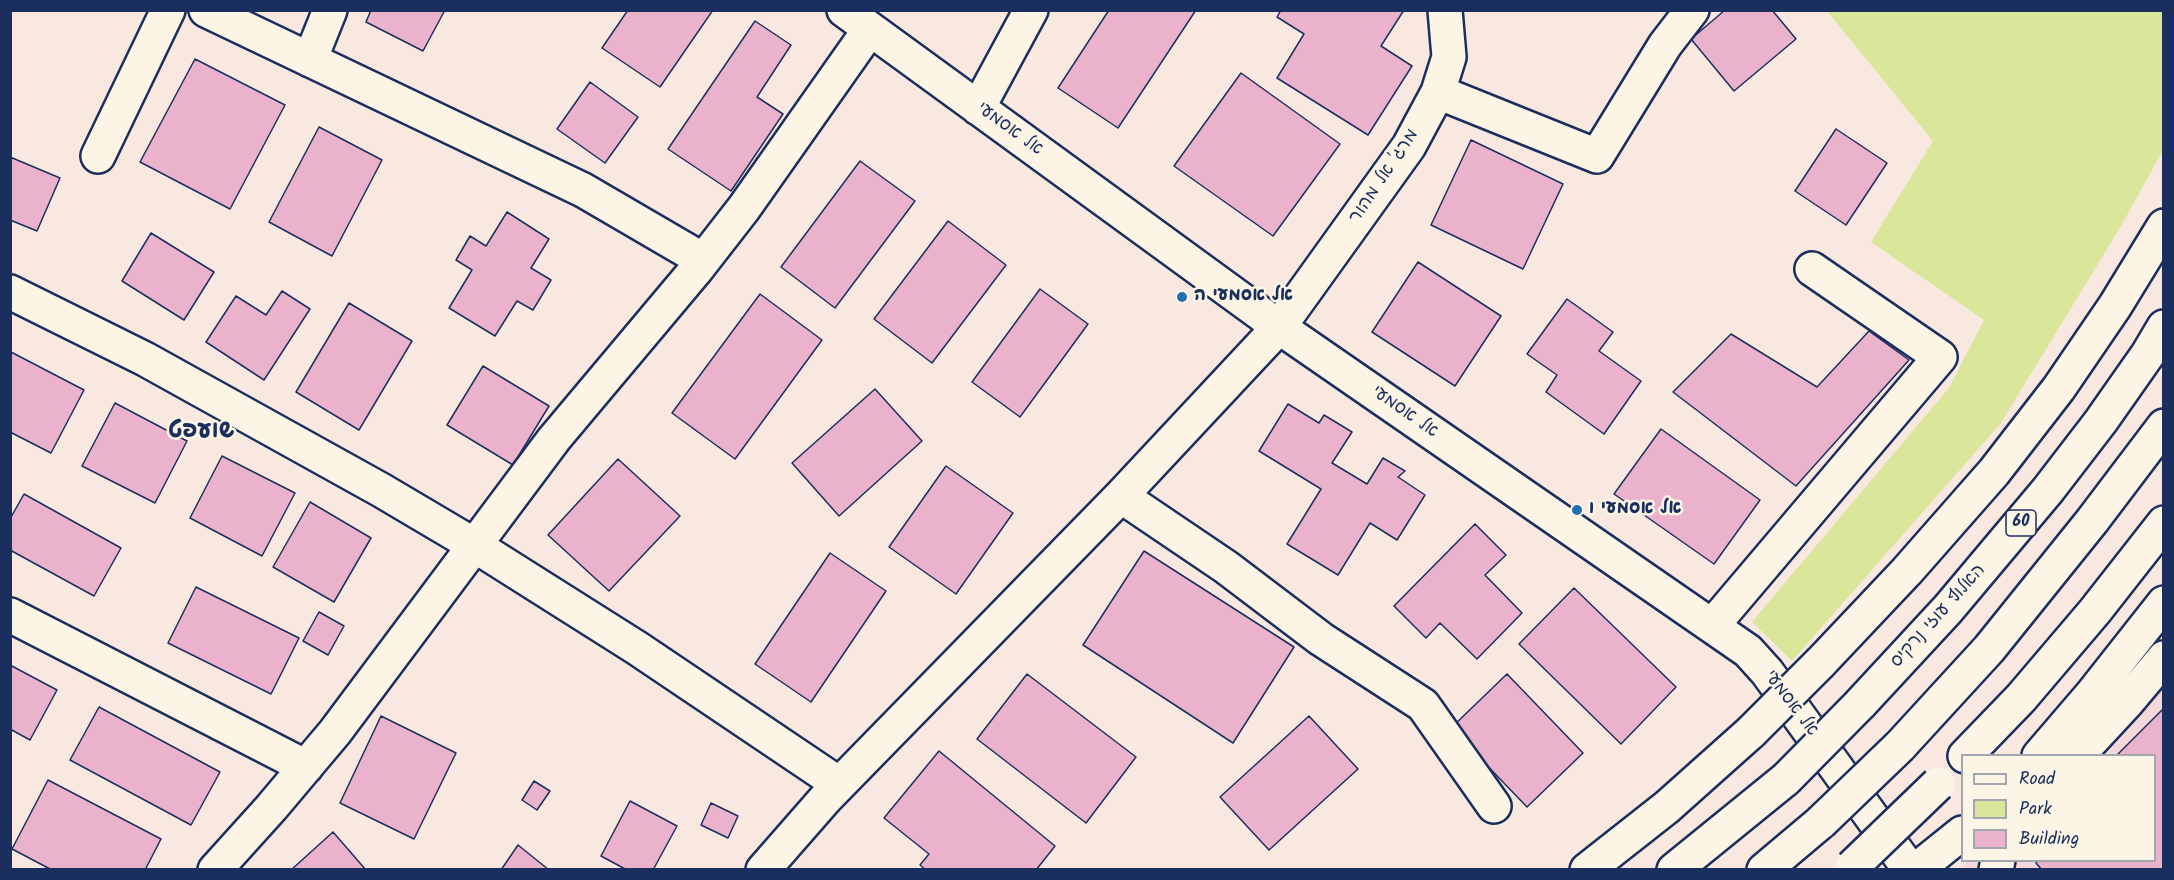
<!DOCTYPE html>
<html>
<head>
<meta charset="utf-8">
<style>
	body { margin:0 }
	#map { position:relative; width:2174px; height:880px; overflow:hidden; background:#f8e8e0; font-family:Kalam,sans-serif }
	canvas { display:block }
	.frame { position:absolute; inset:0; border:12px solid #1b2f5e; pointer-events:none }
	.legend { position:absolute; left:1961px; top:754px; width:195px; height:108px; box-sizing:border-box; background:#fcf5e5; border:2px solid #a2a6af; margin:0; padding:8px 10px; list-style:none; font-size:18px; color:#1b2f5e }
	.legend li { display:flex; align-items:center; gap:12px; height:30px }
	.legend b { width:30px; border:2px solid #a2a6af }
</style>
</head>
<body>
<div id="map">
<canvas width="2174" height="880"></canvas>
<div class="frame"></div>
<ul class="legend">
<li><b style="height:8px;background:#fcf5e5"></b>Road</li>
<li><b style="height:16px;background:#dae699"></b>Park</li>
<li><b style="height:16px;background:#eab3cb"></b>Building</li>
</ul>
</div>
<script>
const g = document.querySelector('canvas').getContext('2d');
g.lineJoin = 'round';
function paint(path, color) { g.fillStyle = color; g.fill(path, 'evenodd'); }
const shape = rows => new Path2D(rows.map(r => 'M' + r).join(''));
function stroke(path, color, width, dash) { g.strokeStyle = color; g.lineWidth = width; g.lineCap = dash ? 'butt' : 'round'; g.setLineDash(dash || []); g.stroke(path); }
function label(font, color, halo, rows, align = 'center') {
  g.font = font + ' Kalam,"Playpen Sans Hebrew",sans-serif'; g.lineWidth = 5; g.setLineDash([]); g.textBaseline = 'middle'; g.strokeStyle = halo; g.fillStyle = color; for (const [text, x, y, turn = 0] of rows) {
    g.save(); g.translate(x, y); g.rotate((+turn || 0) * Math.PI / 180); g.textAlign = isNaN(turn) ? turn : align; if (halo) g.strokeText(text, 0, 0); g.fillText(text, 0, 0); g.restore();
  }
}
paint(shape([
	[2163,632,2163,869,1960,870,1968,860,2154,860,2154,756,2060,755]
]), '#f4d8da');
paint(shape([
	[1827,11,2163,11,2163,150,2121,226,2001,423,1792,661,1752,622,1949,388,1984,320,1871,242,1933,141]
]), '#dae699');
const building = shape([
	[371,10,445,10,423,51,366,22,371,10],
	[628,10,713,10,660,87,602,48,628,10],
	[1109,10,1196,10,1118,128,1058,88,1109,10],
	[1281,10,1404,10,1381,46,1412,66,1368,135,1277,78,1304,34,1277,17,1281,10],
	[1725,10,1772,10,1796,39,1734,91,1691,39,1725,10],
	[755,21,791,45,757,97,783,114,731,191,668,149,755,21],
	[195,59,285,105,230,209,140,162,195,59],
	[1241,73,1340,144,1273,236,1174,166,1241,73],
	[590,82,638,117,605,163,557,129,590,82],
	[319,127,382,160,332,256,269,222,319,127],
	[1836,129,1887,163,1846,225,1795,191,1836,129],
	[1471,140,1563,184,1523,269,1431,225,1471,140],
	[10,157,60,178,37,231,10,220,10,157],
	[860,161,915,201,835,308,781,267,860,161],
	[507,212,549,239,531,268,551,280,533,310,517,301,495,336,449,308,472,270,456,260,470,236,486,246,507,212],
	[948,221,1006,265,932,363,874,319,948,221],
	[151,233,214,272,184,320,122,281,151,233],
	[1418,262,1501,316,1455,386,1372,332,1418,262],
	[1040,289,1088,324,1020,417,972,382,1040,289],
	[282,291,310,309,264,380,206,342,236,296,266,315,282,291],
	[760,294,822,340,735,459,672,413,760,294],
	[1567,299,1613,332,1599,351,1641,381,1604,434,1546,392,1557,375,1527,354,1567,299],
	[349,303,412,341,359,430,296,392,349,303],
	[1869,331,1909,360,1796,486,1673,392,1731,334,1817,387,1869,331],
	[11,352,84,390,51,453,10,432,11,352],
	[483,366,549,406,513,465,447,425,483,366],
	[875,389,922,441,839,516,792,463,875,389],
	[115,403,187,441,155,503,82,466,115,403],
	[1288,404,1319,423,1324,415,1352,432,1332,463,1367,484,1383,458,1405,471,1398,477,1425,495,1397,540,1370,523,1338,575,1287,544,1321,489,1259,451,1288,404],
	[1661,429,1760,500,1714,564,1614,494,1661,429],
	[222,456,295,493,262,556,190,518,222,456],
	[618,459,680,516,609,591,548,535,618,459],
	[946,466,1013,513,956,594,889,547,946,466],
	[24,494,121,548,94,596,10,550,10,519,24,494],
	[310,502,371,538,334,602,273,567,310,502],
	[1475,524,1506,555,1485,575,1522,613,1477,659,1440,623,1426,638,1394,606,1475,524],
	[1144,551,1294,647,1233,743,1083,645,1144,551],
	[830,553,886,591,811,702,755,664,830,553],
	[196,587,299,638,271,694,168,643,196,587],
	[1574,588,1676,687,1621,744,1519,644,1574,588],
	[319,612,344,626,328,655,303,641,319,612],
	[10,665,57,690,30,740,10,729,10,665],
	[1027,674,1136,757,1086,823,977,739,1027,674],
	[1507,674,1583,753,1527,807,1451,728,1507,674],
	[99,707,220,772,191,825,70,760,99,707],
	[2164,708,2164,870,2042,870,2036,863,2039,860,2154,860,2154,756,2116,756,2164,708],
	[381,716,456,753,414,839,340,803,381,716],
	[1309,716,1358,769,1269,850,1220,797,1309,716],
	[939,751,1055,846,1036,870,926,870,920,865,929,854,884,818,939,751],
	[48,780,161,839,145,870,52,870,12,849,48,780],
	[534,781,550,791,537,810,522,800,534,781],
	[630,801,677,826,653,870,627,870,601,856,630,801],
	[711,803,738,816,728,838,701,825,711,803],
	[333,832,366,870,291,870,333,832],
	[518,845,549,870,501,870,518,845]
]);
paint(building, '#eab3cb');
stroke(building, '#1b2f5e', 1.5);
const minor = shape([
	[206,10,583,190,703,260],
	[844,10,1279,327,1748,651,1767,672,1910,870],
	[310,60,330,10],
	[1438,92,1597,156,1665,45,1692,10],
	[978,108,1031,10],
	[98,156,168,10],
	[10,292,145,359,381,490,474,545,637,648,839,784],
	[1121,496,1226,567,1321,639,1423,705,1494,806],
	[10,615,306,767],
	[1712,626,1940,357,1812,269],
	[2039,756,2093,693,2164,603],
	[2077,756,2128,701,2164,658],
	[215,870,271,808,335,732,554,439,695,271,744,208,870,29],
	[763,870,826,798,1121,496,1279,327,1409,146,1438,92,1449,57,1445,10],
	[1916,870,1962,833],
	[1996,870,1998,860]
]);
const highway = shape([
	[1821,662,1907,571,1994,472,2059,388,2115,306,2164,226],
	[1860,704,1948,609,2048,490,2101,421,2148,354,2164,327],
	[1900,746,1989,649,2092,521,2164,426],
	[1965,756,2021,698,2095,611,2164,523],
	[1587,870,1667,807,1751,732],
	[1674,870,1786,779],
	[1764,870,1821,822]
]);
stroke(minor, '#1b2f5e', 38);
stroke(highway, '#1b2f5e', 38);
stroke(minor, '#fcf5e5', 33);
stroke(highway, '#fcf5e5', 33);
const highwayBridge = shape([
	[1751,732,1821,662],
	[1786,779,1860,704],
	[1821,822,1900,746],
	[1852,867,1938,784]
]);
stroke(highwayBridge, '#1b2f5e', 38, []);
stroke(highwayBridge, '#fcf5e5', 33);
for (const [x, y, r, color] of [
	[1182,297,6,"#1f6fb2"],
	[1577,510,6,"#1f6fb2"]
]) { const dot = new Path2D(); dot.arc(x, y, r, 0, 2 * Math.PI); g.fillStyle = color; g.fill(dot); stroke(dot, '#fcf5e5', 2); }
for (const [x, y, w] of [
	[2021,523,30]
]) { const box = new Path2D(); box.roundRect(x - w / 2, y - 13, w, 26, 4.5); g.fillStyle = '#fcf5e5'; g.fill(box); stroke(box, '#1b2f5e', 1.5); }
label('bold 16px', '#1b2f5e', null, [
	["60",2021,523]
]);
label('18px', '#1b2f5e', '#fcf5e5', [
	["אל אסמעי",1009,130,36],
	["מרג' אל מהור",1385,177,-56],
	["אל אסמעי",1404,413,35],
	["האלוף עוזי נרקיס",1939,617,-48],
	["אל אסמעי",1790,704,53]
]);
label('bold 18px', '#1b2f5e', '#fcf5e5', [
	["אל אסמעי ה",1194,297],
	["אל אסמעי ו",1589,510]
], 'left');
label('bold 24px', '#1b2f5e', '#fcf5e5', [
	["שועפט",201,433]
]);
</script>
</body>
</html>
